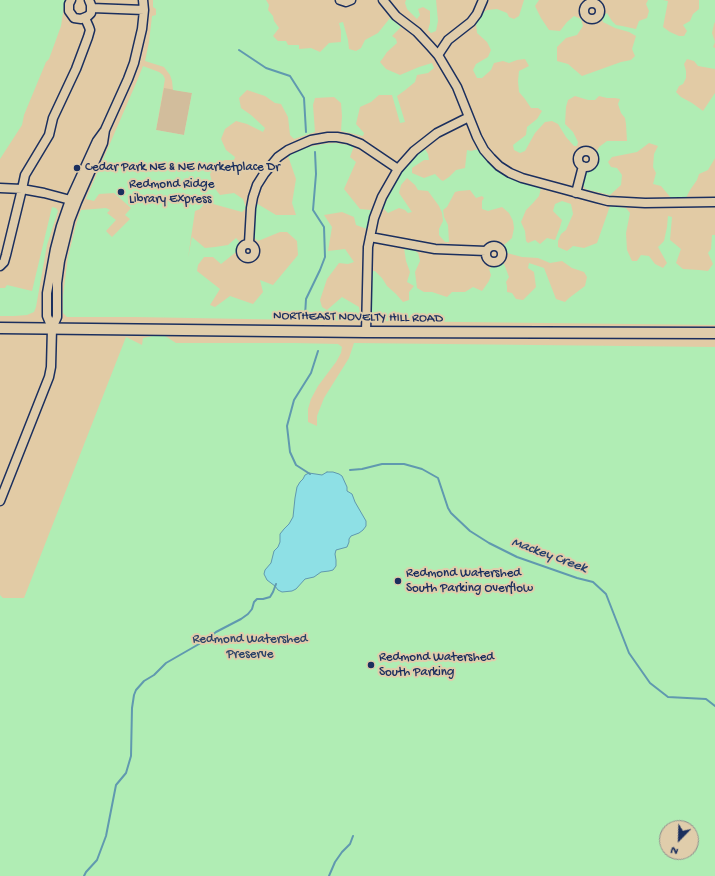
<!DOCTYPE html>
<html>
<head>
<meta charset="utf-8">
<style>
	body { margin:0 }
	#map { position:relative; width:715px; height:876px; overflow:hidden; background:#e2cba5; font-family:"Gochi Hand",sans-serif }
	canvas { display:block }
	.north { position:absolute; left:659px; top:820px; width:40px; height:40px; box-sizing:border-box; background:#e0cdab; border:1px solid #918e8c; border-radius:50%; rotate:203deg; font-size:11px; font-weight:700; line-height:16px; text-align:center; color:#1b2f5e }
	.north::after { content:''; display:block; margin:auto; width:14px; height:18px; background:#1b2f5e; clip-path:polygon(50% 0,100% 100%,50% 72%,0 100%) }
</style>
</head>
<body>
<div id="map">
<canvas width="715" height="876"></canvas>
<div class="north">N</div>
</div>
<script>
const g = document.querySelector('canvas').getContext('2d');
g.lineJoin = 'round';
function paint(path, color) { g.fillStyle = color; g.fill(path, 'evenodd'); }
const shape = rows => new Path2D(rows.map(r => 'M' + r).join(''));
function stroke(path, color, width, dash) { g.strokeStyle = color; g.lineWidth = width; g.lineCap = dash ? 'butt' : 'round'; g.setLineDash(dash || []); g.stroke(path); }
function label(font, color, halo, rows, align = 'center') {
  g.font = font + ' "Gochi Hand",sans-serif'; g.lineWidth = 4; g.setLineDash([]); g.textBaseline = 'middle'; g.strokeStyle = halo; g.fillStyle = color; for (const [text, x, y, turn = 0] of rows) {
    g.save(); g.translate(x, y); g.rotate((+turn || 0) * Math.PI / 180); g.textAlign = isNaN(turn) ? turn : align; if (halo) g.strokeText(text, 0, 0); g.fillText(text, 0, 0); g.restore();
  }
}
paint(shape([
	[164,88,192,93,184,135,156,130]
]), '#d2bd9c');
paint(shape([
	[0,0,65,0,61,26,49,59,46,62,24,115,22,125,0,159],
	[153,0,266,0,269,5,268,10,273,16,274,21,279,28,273,36,278,41,286,41,288,45,299,45,299,49,311,48,320,52,329,43,341,42,341,31,339,23,343,22,348,40,349,49,356,51,361,48,365,40,378,33,390,18,401,27,392,36,396,39,397,43,387,52,383,58,380,62,386,69,400,75,419,67,432,63,434,68,428,73,417,75,415,82,404,91,397,96,405,122,400,123,392,95,379,95,371,102,360,107,356,124,364,133,363,136,341,131,342,116,341,103,334,97,315,98,313,105,315,132,294,139,290,135,288,117,281,104,275,103,265,96,247,90,239,98,241,108,251,115,265,128,263,132,247,124,236,121,225,129,221,139,226,150,235,157,234,160,225,160,217,163,210,174,213,186,220,195,234,193,243,199,246,208,242,212,206,202,200,209,195,211,188,258,192,237,205,248,215,247,228,245,236,238,239,241,236,252,221,264,213,257,204,257,198,265,197,271,220,289,210,305,215,307,230,296,253,304,263,292,260,280,273,285,298,255,297,241,287,232,280,232,258,241,252,236,256,203,276,215,296,215,292,203,296,179,288,156,303,148,324,144,335,143,354,146,350,157,356,162,344,189,360,209,371,210,367,229,356,225,354,217,342,212,324,215,332,227,328,251,345,249,354,262,348,264,339,263,327,279,320,300,322,307,327,310,342,297,359,307,360,313,359,321,135,317,67,317,63,313,63,296,68,257,76,225,81,210,94,209,106,208,110,210,107,213,116,220,106,231,112,237,130,219,125,215,131,208,114,193,99,194,94,201,86,199,137,81,143,66,159,72,163,75,165,79,156,130,184,135,192,93,173,90,172,81,170,75,164,67,145,61,149,42,152,16,156,15,156,9,153,7],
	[406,0,436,0,438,21,436,31,431,33,428,30,430,23,430,11,423,7,418,9,420,15,417,19,407,9,405,3],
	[524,0,539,0,535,6,541,18,549,30,560,31,567,22,574,16,581,19,583,26,577,35,566,38,557,47,557,61,568,64,582,76,621,62,631,60,635,56,632,49,636,36,629,32,615,28,603,22,601,16,607,13,612,21,616,25,622,26,636,29,639,21,647,18,649,11,646,4,648,0,663,0,668,1,663,27,670,32,679,36,684,36,687,31,683,25,690,21,693,14,699,9,699,0,715,0,715,22,714,24,712,33,715,42,713,47,715,48,715,69,698,66,694,61,687,59,684,64,686,71,686,78,683,84,679,86,676,92,681,97,692,103,703,111,715,93,715,158,708,170,699,174,697,180,690,190,686,198,671,198,661,186,653,184,656,173,653,167,654,154,658,146,649,143,637,152,612,157,608,162,611,167,617,168,622,175,621,185,610,195,585,189,583,184,585,173,594,166,597,158,597,151,599,147,607,141,627,141,626,124,625,118,621,113,618,104,620,99,615,98,607,98,599,96,595,100,588,100,575,96,568,100,566,107,565,124,573,132,578,142,577,146,574,146,566,137,558,124,552,121,545,122,535,133,525,151,520,153,514,150,513,145,526,135,527,127,537,119,542,111,538,108,531,108,525,99,519,92,518,81,519,71,529,66,525,59,517,60,509,63,503,61,494,63,491,70,482,78,477,78,473,70,476,64,488,57,491,50,487,42,477,33,476,24,479,15,487,10,497,9,507,13,509,17,514,19,519,16],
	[425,149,428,154,429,160,424,160,412,168,412,173,424,178,435,174,441,180,443,181,449,177,456,170,465,168,467,150,471,151,478,149,485,159,496,168,505,175,520,182,541,188,539,196,533,203,526,210,521,222,525,231,526,241,528,243,535,240,540,244,547,238,555,240,560,227,562,220,553,211,555,204,562,201,571,204,573,214,566,230,561,234,558,241,558,247,567,251,573,246,584,248,597,243,610,206,626,208,630,213,626,233,627,250,632,261,637,261,641,255,649,256,655,264,663,268,667,263,658,247,664,241,667,227,668,216,672,217,670,240,681,249,676,263,683,269,699,270,708,271,713,264,708,253,711,249,712,235,715,235,715,325,378,321,374,318,371,313,371,271,375,271,382,278,387,286,396,294,403,302,409,300,409,292,414,286,407,282,410,272,406,261,404,248,412,249,418,253,420,261,415,272,417,288,424,292,432,292,447,297,452,292,465,292,473,287,482,291,489,281,491,275,489,269,496,264,504,264,509,277,506,282,507,286,507,292,512,293,516,299,523,300,536,287,534,272,528,268,529,263,544,268,556,299,565,302,569,298,585,286,587,277,584,272,572,268,562,261,550,263,538,258,522,257,507,253,504,245,512,238,514,228,513,221,509,213,502,207,488,211,482,209,482,201,484,198,482,196,476,198,470,190,459,191,455,192,447,207,443,210,444,217,448,225,449,242,445,242,439,235,439,229,443,221,442,213,439,206,428,191,418,190,415,185,407,178,401,185,399,193,412,212,408,213,405,210,399,208,388,213,383,208,392,189,403,170,418,153],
	[52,207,56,208,58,211,47,245,36,307,34,312,27,315,14,316,0,316,0,288,5,288,7,285,32,291],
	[162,334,176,343,295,343,338,344,342,347,341,353,336,362,318,386,311,399,308,409,308,422,317,426,317,416,324,398,349,358,354,343,715,347,715,876,0,876,0,595,3,598,24,598,126,337,142,345,143,338],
	[667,828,691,828,691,852,667,852]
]), '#b0edb4');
const water = shape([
	[327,472,333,472,339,474,342,476,347,487,347,491,352,494,355,502,366,521,366,526,363,530,359,533,351,536,349,539,349,542,347,547,336,550,335,554,336,560,336,566,333,570,329,571,321,572,314,577,305,579,296,589,292,591,282,592,278,590,275,586,267,580,264,574,265,570,271,563,274,551,278,547,280,542,280,534,284,529,289,524,293,517,295,498,297,487,300,482,303,479,305,475,309,473,322,475,327,472]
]);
paint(water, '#8ee0e5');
stroke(water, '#6099af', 1);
stroke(shape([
	[239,50,266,68,290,76,304,98,306,132],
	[305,316,306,299,320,270,325,257,324,227,313,210,316,174,315,152],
	[350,470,362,469,382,464,404,464,422,469,438,478,448,508,451,513,470,531,489,543,517,557,577,578,593,582,606,594,629,653,650,683,668,697,706,699,715,706],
	[310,474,296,465,290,452,287,426,294,400,311,373,318,351],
	[84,876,86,872,97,860,106,836,116,785,126,773,131,756,132,708,134,695,136,690,144,681,154,675,166,663,206,640,216,632,241,619,248,614,252,609,254,602,257,599,263,599,270,597,273,592,276,584],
	[329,876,335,862,342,852,350,844,353,836]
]), '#6099af', 2);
const minor = shape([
	[71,0,69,4,69,11,74,18,81,19,88,16,91,13,91,5,89,0],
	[340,0,346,2,351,0],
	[383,0,396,16,417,32,430,46,438,55,457,87,477,137,484,150,491,158,499,166,510,173,522,178,596,198,608,201,645,203,715,202],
	'584 11a8 8 0 1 1 16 0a8 8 0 1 1-16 0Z',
	[92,8,144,10],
	[438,55,448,40,471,22,477,14,483,0],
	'578 159a8 8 0 1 1 16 0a8 8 0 1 1-16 0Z',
	[0,188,22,189,44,193,74,201],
	[576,193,583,166],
	[370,237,435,249,486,251],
	[249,243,251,208,253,197,257,185,264,174,278,157,288,150,311,140,328,137,337,137,348,139,361,144,398,169],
	'241 251a7 7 0 1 1 14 0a7 7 0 1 1-14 0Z',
	'486 254a8 8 0 1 1 16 0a8 8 0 1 1-16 0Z',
	[0,266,4,262,6,255,22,189,25,175,49,135,53,118,76,69,88,37,90,30,89,27,85,18],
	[52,328,47,316,47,293,55,249,61,226,70,200,97,141,105,130,128,79,134,63,142,29,144,10,143,0],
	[366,332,368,247,374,218,382,197,398,169,414,151,437,133,469,117],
	[0,501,49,377,51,367,52,328,57,317,57,283,60,261,70,220,77,202,103,143,105,130]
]);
const major = shape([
	[0,328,366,332,715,333]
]);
stroke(minor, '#1b2f5e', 11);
stroke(major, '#1b2f5e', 13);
stroke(minor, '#e0cdab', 8);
stroke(major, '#e0cdab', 10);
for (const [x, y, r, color] of [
	[77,168,4,"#1b2f5e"],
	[121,192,4,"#1b2f5e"],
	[398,581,4,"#1b2f5e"],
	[371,665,4,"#1b2f5e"]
]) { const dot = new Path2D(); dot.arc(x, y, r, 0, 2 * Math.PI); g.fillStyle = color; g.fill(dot); stroke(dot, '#e0cdab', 1.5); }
label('13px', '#1b2f5e', '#e0cdab', [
	["Cedar Park NE & NE Marketplace Dr",85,168],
	["Redmond Ridge",129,185],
	["Library Express",129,200],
	["Redmond Watershed",406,574],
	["South Parking Overflow",406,589],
	["Redmond Watershed",379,658],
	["South Parking",379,673]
], 'left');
label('13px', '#1b2f5e', '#e0cdab', [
	["NORTHEAST NOVELTY HILL ROAD",358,318,1]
]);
label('13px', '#2a4267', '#e0cdab', [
	["Redmond Watershed",250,640],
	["Preserve",250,655]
]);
label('italic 14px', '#26416c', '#e0cdab', [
	["Mackey Creek",549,556,20]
]);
</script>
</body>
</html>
